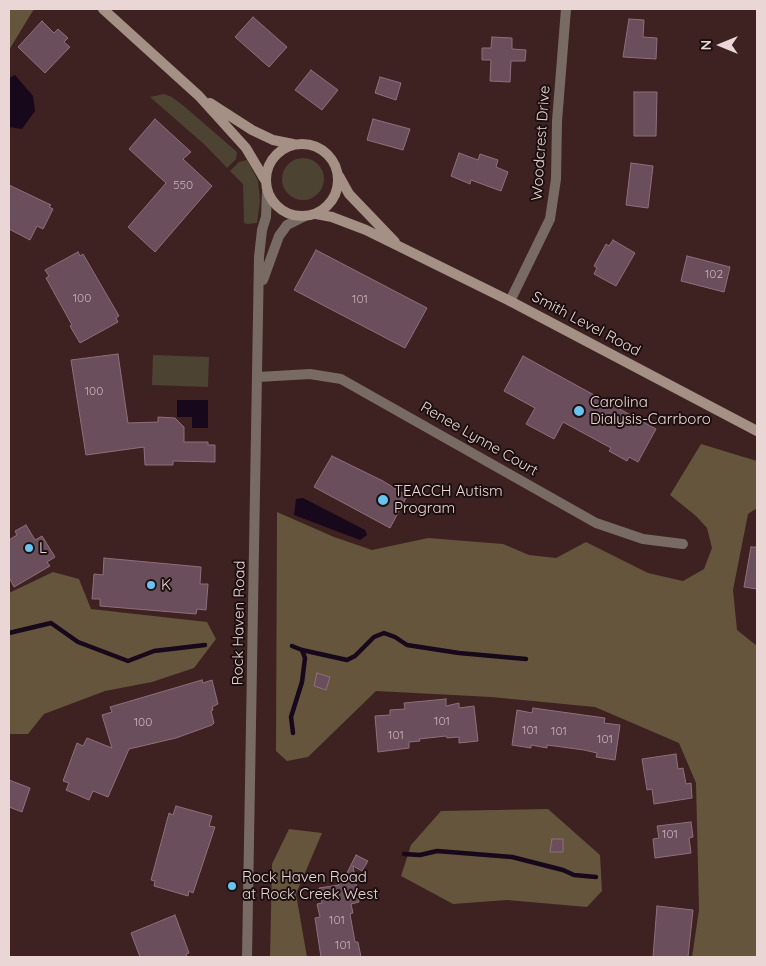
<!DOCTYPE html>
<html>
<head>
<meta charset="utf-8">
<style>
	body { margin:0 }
	#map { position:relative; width:766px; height:966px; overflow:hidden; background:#3e2121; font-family:Quicksand,sans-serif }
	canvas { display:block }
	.frame { position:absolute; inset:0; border:10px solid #ead6d5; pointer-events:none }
	.north { position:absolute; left:696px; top:20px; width:50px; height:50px; -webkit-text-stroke:4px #1c0f0f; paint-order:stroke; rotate:270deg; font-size:14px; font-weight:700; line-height:20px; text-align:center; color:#ead6d5 }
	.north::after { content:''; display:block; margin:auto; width:18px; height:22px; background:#ead6d5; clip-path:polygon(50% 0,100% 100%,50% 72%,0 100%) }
</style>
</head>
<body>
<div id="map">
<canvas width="766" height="966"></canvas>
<div class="frame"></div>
<div class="north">N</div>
</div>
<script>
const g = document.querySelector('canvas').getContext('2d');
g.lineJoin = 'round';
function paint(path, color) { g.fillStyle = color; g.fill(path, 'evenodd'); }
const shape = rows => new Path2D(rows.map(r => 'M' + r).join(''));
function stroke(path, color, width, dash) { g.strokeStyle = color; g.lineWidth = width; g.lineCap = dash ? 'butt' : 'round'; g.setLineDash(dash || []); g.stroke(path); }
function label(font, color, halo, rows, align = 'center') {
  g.font = font + ' Quicksand,sans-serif'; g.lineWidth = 4; g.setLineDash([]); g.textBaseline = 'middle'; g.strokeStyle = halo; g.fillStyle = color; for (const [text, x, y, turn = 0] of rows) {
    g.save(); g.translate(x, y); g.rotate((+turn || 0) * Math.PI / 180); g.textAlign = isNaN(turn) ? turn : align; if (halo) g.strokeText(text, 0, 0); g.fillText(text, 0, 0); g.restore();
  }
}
paint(shape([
	[164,94,172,97,185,107,237,152,236,159,227,168,205,145,150,97],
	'282 179a21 21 0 1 1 42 0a21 21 0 1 1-42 0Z',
	[247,160,258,181,260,201,257,223,247,224,244,223,243,184,230,171,239,162],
	[153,355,209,357,208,387,152,385]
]), '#4c4333');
paint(shape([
	[11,9,34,9,9,50,9,11],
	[701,444,757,461,757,508,748,514,733,590,737,630,757,646,757,957,692,957,699,910,696,783,679,743,595,707,491,697,376,691,308,757,287,761,276,751,277,512,334,537,372,550,428,538,503,544,529,555,556,558,586,542,648,573,683,581,704,569,712,548,707,528,696,516,670,495],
	[53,572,79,579,91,609,207,622,216,639,194,668,152,682,105,691,44,714,28,734,9,734,9,593],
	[548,809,600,855,602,891,587,907,507,900,453,904,401,876,411,845,441,811],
	[289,829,322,833,296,894,307,957,270,957,272,864]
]), '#64553c');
paint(shape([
	[15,75,33,96,35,111,22,129,9,127,9,78],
	[177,400,208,400,208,428,192,428,192,417,177,417],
	[303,498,365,530,367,535,360,540,294,515,296,499]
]), '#17081b');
stroke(shape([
	[9,633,51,623,78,642,128,661,154,651,205,645],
	[292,646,302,650,347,660,355,656,374,637,384,633,395,637,407,645,459,653,526,659],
	[293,733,291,717,302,682,305,658,302,650],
	[404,854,420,855,437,851,512,857,563,870,574,875,596,877]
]), '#17081b', 4.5);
const building = shape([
	[253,17,287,47,269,67,235,37,253,17],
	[629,19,644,20,643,37,657,38,656,59,623,57,629,19],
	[42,21,54,33,58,29,68,38,64,42,70,47,45,73,18,47,42,21],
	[492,37,512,38,512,49,526,50,525,61,511,61,510,82,490,81,491,60,482,60,482,48,491,48,492,37],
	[311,70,338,90,322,110,295,90,311,70],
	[380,77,401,83,396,100,375,93,380,77],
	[634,92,657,92,656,136,634,136,634,92],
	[155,119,191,152,183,159,212,186,155,252,128,227,166,183,129,149,155,119],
	[373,119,410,129,403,150,367,140,373,119],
	[459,153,478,160,480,154,498,160,496,167,508,172,501,191,471,180,470,184,451,176,459,153],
	[631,163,653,166,648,208,626,205,631,163],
	[9,185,51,205,49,207,53,209,43,229,37,226,30,240,9,229,9,185],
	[613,240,635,253,616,286,594,274,597,268,594,266,606,244,609,246,613,240],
	[316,250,427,308,405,348,294,290,316,250],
	[78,252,80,256,83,254,119,316,116,318,118,322,80,343,70,326,72,325,46,278,49,276,45,270,78,252],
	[687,256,730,267,724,292,681,281,687,256],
	[118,354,128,423,158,422,158,417,175,418,184,427,184,442,208,442,208,445,215,445,215,462,173,461,173,465,145,465,144,447,86,455,71,360,118,354],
	[523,356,656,429,638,462,629,457,627,461,609,451,611,448,563,422,554,439,526,424,535,408,504,391,523,356],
	[332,456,383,481,407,496,390,528,314,487,332,456],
	[26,525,35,540,42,536,55,557,47,562,50,566,14,587,9,577,9,540,17,535,15,531,26,525],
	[751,547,757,547,757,589,744,587,751,547],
	[104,558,201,567,200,584,208,584,206,610,197,609,196,614,100,606,100,599,92,599,94,574,103,575,104,558],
	[317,673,330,677,326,690,314,686,317,673],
	[202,680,203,683,212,680,218,704,212,707,213,710,211,711,214,723,212,725,176,738,129,749,108,797,93,791,89,800,66,790,69,783,63,781,77,743,83,746,87,738,112,748,102,715,112,712,110,707,202,680],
	[446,699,446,706,459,703,459,708,474,706,478,741,459,743,459,737,447,738,446,736,419,739,420,741,409,742,409,748,378,752,375,716,390,715,390,710,405,709,404,703,446,699],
	[533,708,605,718,604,723,620,725,615,760,596,757,597,753,584,750,547,745,547,748,531,745,531,748,512,745,517,710,532,713,533,708],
	[676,754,678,769,683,768,686,784,691,783,692,798,654,804,652,789,647,790,642,759,676,754],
	[9,780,30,788,22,812,9,807,9,780],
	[176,806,212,816,209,826,215,827,193,893,189,891,188,896,154,886,155,881,151,880,169,813,173,815,176,806],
	[691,822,693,837,689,838,691,853,655,858,653,839,659,838,657,826,691,822],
	[552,839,563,839,563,852,550,852,552,839],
	[356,855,368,861,362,871,353,866,359,902,351,904,353,913,350,914,355,942,358,942,361,957,321,957,315,918,320,917,317,904,322,903,319,888,339,885,338,882,343,881,356,855],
	[657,906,693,910,688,957,653,957,657,906],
	[175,915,189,953,186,954,187,957,140,957,131,933,175,915]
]);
paint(building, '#6b4e5b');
stroke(building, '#8f6f7d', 1);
stroke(shape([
	[263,280,279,236,287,225,305,216],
	[510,301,550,219,556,179,557,121,566,9],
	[258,377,310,374,341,379,596,523,643,539,683,544],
	[247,957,259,257,262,230,266,217,267,192]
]), '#786b64', 10);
stroke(shape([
	[103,9,199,96,246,148,265,180],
	[210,103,252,130,273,140,293,144],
	'266 180a36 36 0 1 1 72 0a36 36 0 1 1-72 0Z',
	[339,176,349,194,395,242],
	[316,214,332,217,366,230,510,301,757,431]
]), '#a49084', 10);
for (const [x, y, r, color] of [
	[579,411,6,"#66c4ef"],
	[383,500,6,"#66c4ef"],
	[29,548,5,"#66c4ef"],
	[151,585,5,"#66c4ef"],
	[232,886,5,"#66c4ef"]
]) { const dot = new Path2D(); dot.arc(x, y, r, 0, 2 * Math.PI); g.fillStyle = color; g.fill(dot); stroke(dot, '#1c0f0f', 2); }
label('12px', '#cab4b6', null, [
	["550",183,185],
	["102",714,274],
	["100",82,298],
	["101",360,299],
	["100",94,391],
	["101",442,721],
	["100",143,722],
	["101",530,730],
	["101",559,731],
	["101",396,735],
	["101",605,739],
	["101",670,834],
	["101",337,920],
	["101",343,945]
]);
label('15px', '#ead6d5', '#1c0f0f', [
	["Woodcrest Drive",541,143,-86],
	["Smith Level Road",586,324,28],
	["Renee Lynne Court",479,439,30],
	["Rock Haven Road",239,623,-89]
]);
label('15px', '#ead6d5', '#1c0f0f', [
	["Carolina",590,402],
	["Dialysis-Carrboro",590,419],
	["TEACCH Autism",394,491],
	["Program",394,508],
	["L",39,548],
	["K",161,585],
	["Rock Haven Road",242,877],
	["at Rock Creek West",242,894]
], 'left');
</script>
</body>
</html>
